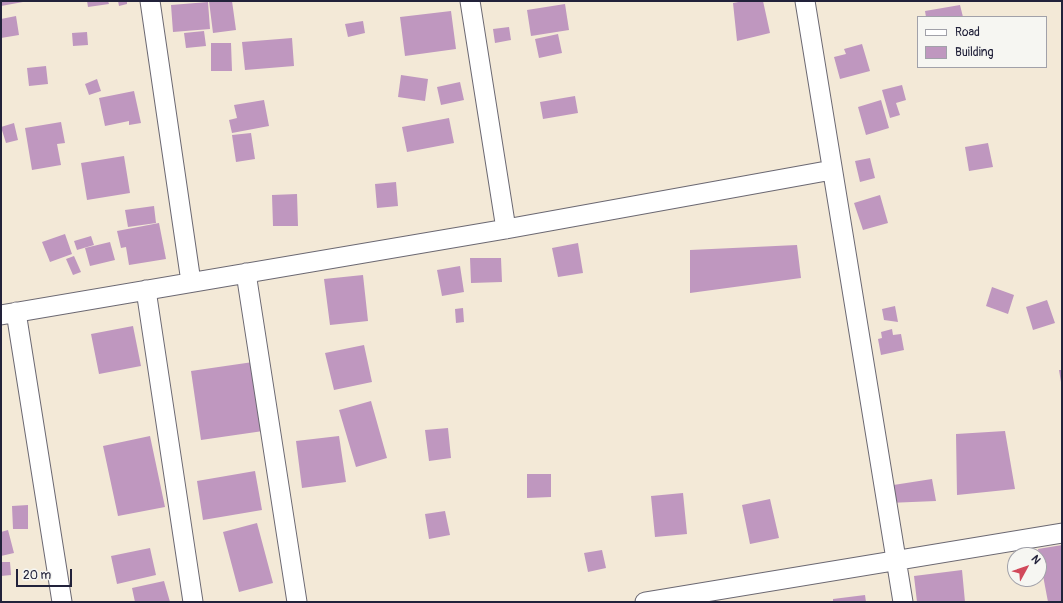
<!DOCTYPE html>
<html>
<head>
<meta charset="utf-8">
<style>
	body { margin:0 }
	#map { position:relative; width:1063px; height:603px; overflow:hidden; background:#f3e9d7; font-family:Pangolin,sans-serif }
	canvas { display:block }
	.frame { position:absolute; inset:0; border:2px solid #22223b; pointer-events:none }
	.legend { position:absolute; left:917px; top:16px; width:130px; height:52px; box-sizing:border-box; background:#f6f6f2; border:1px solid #a1a1a9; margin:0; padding:5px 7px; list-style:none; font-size:12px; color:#22223b }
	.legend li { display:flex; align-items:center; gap:8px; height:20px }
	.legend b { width:20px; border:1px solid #a1a1a9 }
	.north { position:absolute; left:1007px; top:547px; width:40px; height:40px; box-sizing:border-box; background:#f6f6f2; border:1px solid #a1a1a9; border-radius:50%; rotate:50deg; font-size:11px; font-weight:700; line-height:16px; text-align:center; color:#22223b }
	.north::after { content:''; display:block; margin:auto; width:14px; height:18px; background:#d1495b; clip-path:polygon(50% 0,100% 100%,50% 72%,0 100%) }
	.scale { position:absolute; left:16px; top:569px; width:56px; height:18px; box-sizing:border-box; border:2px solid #22223b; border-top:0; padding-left:5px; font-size:12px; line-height:14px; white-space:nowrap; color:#22223b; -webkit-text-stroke:3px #f6f6f2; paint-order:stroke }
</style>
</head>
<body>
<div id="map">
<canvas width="1063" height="603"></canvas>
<div class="frame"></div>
<ul class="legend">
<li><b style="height:5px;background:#fff"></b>Road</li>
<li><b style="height:11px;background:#bf97bf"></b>Building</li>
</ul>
<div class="north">N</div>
<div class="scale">20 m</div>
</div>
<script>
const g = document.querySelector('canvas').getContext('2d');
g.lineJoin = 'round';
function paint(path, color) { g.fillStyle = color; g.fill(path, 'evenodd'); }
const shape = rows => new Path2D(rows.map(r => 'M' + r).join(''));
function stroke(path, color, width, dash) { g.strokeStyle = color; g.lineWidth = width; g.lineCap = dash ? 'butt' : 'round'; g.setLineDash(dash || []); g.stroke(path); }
paint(shape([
	[1,1,23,1,23,2,1,6],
	[87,1,108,1,109,4,88,7],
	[118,1,127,1,127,4,119,6],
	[209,1,232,1,236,30,213,33],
	[744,1,763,1,770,33,737,41,733,3],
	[208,2,210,29,173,32,171,5],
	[565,4,569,30,531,36,527,10],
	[960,5,963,17,926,17,925,11],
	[451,11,456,49,405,56,400,17],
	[16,16,19,35,1,38,1,19],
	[363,21,365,33,348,37,345,24],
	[509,27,511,40,495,43,493,29],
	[204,31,206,46,186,48,184,33],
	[87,32,88,45,73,46,72,33],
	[558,34,562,53,539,58,535,39],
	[292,38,294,66,245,70,242,42],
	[211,43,231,43,232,71,211,71],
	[862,44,870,71,840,79,834,57,846,54,844,49],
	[46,66,48,84,29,86,27,68],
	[401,75,428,79,425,101,398,97],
	[97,79,101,91,89,95,85,84],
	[460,82,464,100,441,105,437,87],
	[902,85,906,100,896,103,900,115,890,118,882,90],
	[134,91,141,123,129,125,129,121,105,126,99,98],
	[575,96,578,113,543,119,540,102],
	[264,100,269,126,232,133,229,120,237,118,234,105],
	[881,100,889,128,866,135,858,107],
	[449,118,454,143,407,152,402,127],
	[61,122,65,143,57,144,61,165,32,170,25,128],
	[14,123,18,140,6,143,1,127],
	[251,133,255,159,236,162,232,135],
	[988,143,993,167,969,171,965,147],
	[124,156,130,193,87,200,81,163],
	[870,158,875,178,860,182,855,161],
	[396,182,398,206,377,208,375,184],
	[297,194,298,226,273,226,272,195],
	[880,195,888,223,863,230,854,203],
	[154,206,156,223,128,227,125,210],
	[159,223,166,259,129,265,126,247,121,248,117,231],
	[65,234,72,254,50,262,42,242],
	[91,236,94,245,77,250,74,241],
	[110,242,115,260,90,266,85,248],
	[578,243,583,273,558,277,552,248],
	[797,245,801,278,690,293,690,250],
	[74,256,81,272,73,275,66,259],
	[470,258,501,258,502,282,471,283],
	[460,266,464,292,442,296,437,270],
	[363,275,368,321,330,325,324,279],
	[992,287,1014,295,1008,314,986,306],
	[1047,300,1055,323,1033,330,1026,307],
	[895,306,898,322,884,320,882,309],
	[463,308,464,322,456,323,455,309],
	[133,326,141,366,99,374,91,334],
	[892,329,893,335,901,334,904,350,881,355,878,339,882,338,881,332],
	[364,345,372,382,334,390,325,353],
	[253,362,263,431,201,440,191,371],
	[1059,370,1062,370,1062,382,1061,382],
	[371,401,387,458,356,467,339,410],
	[448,428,451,458,429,461,425,430],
	[1005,431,1015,489,957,495,956,434],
	[150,436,165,507,118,516,103,446],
	[339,436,346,482,302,488,296,441],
	[255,471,262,510,203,520,197,481],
	[527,474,551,474,551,497,527,498],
	[932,479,936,501,888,503,887,486],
	[683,493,687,534,655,537,651,496],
	[770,499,779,538,750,544,742,505],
	[28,505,28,529,13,529,12,506],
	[445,511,450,535,429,539,425,514],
	[257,523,273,583,239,592,223,532],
	[8,530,14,553,1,556,1,532],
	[1062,545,1062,602,1048,602,1038,549],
	[150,548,156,575,117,584,111,556],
	[602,550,606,568,588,572,584,553],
	[1,562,10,562,11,575,1,576],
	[962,570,965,602,917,602,914,576],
	[164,581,170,602,135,602,132,588],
	[865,595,866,602,833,602,833,599]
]), '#bf97bf');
const minor = shape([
	[150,1,191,282],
	[470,1,506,229],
	[805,1,903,602],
	[246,273,297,602],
	[146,290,193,602],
	[16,312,62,602],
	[1,315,506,229,832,170],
	[645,602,1062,533]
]);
stroke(minor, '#6b6872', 21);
stroke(minor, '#fff', 19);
</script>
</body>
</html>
